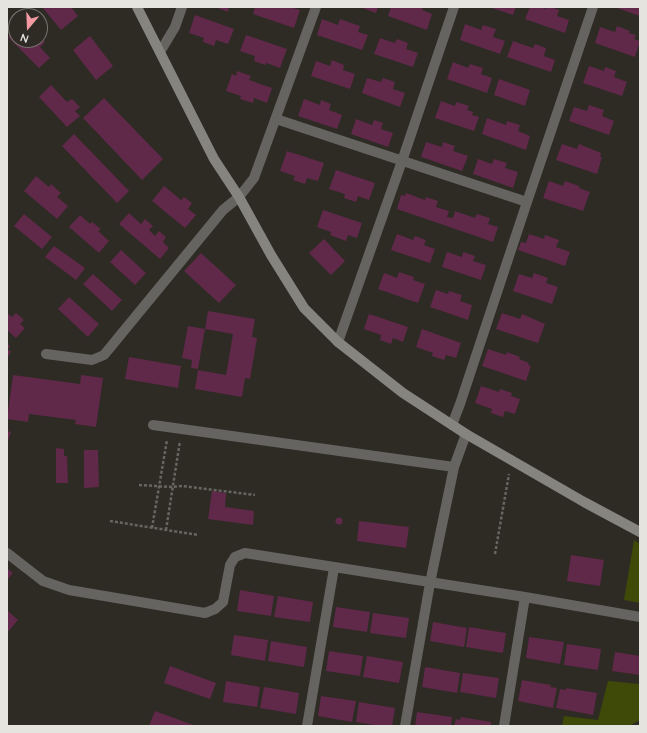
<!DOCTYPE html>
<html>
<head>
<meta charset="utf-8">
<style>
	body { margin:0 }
	#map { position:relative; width:647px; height:733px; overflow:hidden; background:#2d2b24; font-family:Quicksand,sans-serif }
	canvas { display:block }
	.frame { position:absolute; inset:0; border:8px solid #e5e4df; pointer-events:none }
	.north { position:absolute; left:8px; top:8px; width:40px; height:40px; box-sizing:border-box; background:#2d2b24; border:1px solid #77756f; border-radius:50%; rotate:199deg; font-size:11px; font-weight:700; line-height:16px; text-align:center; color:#e5e4df }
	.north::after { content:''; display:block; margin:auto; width:14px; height:18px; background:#f49aa2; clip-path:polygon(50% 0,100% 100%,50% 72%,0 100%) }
</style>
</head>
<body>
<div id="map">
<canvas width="647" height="733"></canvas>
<div class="frame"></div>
<div class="north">N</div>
</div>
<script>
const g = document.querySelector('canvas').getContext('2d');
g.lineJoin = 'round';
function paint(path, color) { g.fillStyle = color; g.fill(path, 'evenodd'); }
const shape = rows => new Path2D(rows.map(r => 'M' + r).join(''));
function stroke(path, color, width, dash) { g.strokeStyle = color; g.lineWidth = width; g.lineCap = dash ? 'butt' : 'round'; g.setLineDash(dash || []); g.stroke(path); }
paint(shape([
	[634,540,640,544,640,603,624,600],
	[608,681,640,684,640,720,629,726,562,726,564,716,598,720]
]), '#3f4a08');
paint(shape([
	[42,7,71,7,78,16,61,30],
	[215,7,229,7,228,12],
	[255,7,290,7,300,10,294,28,253,14],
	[360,7,378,7,376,13],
	[391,7,424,7,422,10,432,14,427,30,388,16],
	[489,7,516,7,513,15],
	[530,7,540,7,546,9,547,7,551,7,559,10,557,16,569,20,565,33,525,19],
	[614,7,640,7,640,16],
	[195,15,234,29,228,44,216,40,214,46,203,42,204,38,189,33],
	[322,19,338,25,340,19,360,26,358,32,368,35,362,50,317,35],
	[465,24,481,30,483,25,496,29,493,37,505,41,500,54,460,40],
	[617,26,630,31,629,33,636,35,634,39,640,41,635,57,595,43,600,27,615,32],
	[16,30,16,40,40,40,40,38,45,42,40,47,50,58,39,68,8,37],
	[246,35,287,49,280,68,266,63,265,65,254,61,255,56,240,51],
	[90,36,113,66,96,80,73,50],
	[380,38,395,43,397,39,408,43,406,49,418,53,413,67,374,54],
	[513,41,533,48,535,44,546,48,544,56,555,60,551,72,507,57],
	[332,60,344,65,343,70,355,74,350,89,311,76,316,61,330,66],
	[453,62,468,68,470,64,483,68,481,74,492,78,487,93,447,79],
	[589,66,604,71,605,67,616,71,614,77,627,82,622,96,583,83],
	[237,71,251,76,249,80,272,88,267,103,254,98,253,103,240,99,241,96,226,91,232,74,236,76],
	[367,78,381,82,383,78,395,82,393,89,405,93,400,107,362,93],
	[499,79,530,90,525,106,494,95],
	[51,85,67,102,72,99,80,107,75,111,80,116,67,127,39,97],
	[104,98,163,159,142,180,83,118],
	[304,99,320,105,321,100,331,104,329,110,342,115,337,129,298,116],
	[441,101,455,106,456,102,469,106,467,110,473,112,472,115,479,117,474,131,435,118],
	[589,105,604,110,602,116,614,121,609,135,569,121,574,107,587,111],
	[487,118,506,125,507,121,520,125,518,131,530,136,526,150,482,134],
	[356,119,372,125,374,120,383,123,381,129,393,133,388,147,351,134],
	[74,134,129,191,117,203,62,146],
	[426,142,442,147,443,142,455,146,453,151,468,156,462,171,421,157],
	[562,144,577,149,579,144,601,153,600,157,602,157,597,174,556,160],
	[287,151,324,163,318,181,307,178,305,184,293,180,295,176,280,171],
	[478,159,492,164,494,159,507,163,505,168,518,172,513,188,473,174],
	[336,170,375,183,369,200,358,196,356,202,344,198,345,194,329,189],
	[36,176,49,187,51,184,61,193,57,197,68,206,57,219,24,191],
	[549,181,563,186,565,181,579,186,579,188,590,192,583,211,543,198],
	[164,186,181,200,184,197,192,203,188,209,196,215,185,228,152,201],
	[406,193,425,200,426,197,438,201,436,207,449,211,447,217,453,218,455,211,475,218,477,214,490,218,488,224,498,227,493,242,397,209,401,195,405,196],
	[323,210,362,223,357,238,348,235,346,241,330,235,331,232,317,227],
	[129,213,141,224,145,219,153,226,149,230,155,236,159,231,166,237,163,242,169,248,160,259,119,224],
	[24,214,52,237,42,249,14,226],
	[80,215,90,224,92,222,101,229,98,231,109,241,99,253,69,227],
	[397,234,413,240,415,236,426,240,424,245,435,249,430,263,391,250],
	[529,234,544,239,545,235,559,240,556,247,570,252,565,266,518,250,521,242,526,243],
	[324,239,345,261,331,275,309,253],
	[54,246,85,268,76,280,45,257],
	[121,250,146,273,135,285,110,262],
	[447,252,462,257,463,252,475,256,473,261,486,265,481,280,442,267],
	[201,253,236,285,219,303,184,271],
	[399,272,414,277,413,280,425,284,418,303,378,289,384,273,397,278],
	[534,273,548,278,546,283,558,287,552,304,513,291,519,274,532,278],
	[93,274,122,300,112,311,83,284],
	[436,290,448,294,449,291,462,295,460,301,472,305,468,320,430,307],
	[69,297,99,324,88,337,58,309],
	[208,311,255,319,252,337,257,338,250,379,245,378,242,397,195,389,198,370,226,375,233,334,205,329,198,369,191,368,192,360,182,358,188,326,205,329],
	[7,313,12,317,16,313,24,320,20,324,25,328,16,338,7,330],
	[502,313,520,319,522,314,545,324,538,343,496,329],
	[369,314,408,327,403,342,393,338,391,344,380,340,381,335,364,329],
	[422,329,461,343,456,358,446,355,444,360,432,356,433,353,416,347],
	[7,344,10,345,8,350,11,351,7,359],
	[488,349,506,355,507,352,520,357,519,359,529,363,528,365,531,366,526,381,482,366],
	[129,357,181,366,178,388,125,379],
	[13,375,80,384,81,375,103,378,96,427,75,424,76,420,29,414,28,422,7,419],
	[481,386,499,392,500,389,512,393,511,396,520,399,515,414,505,411,503,417,491,413,492,409,475,403],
	[7,431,11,432,7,444],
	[56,448,64,449,64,456,67,456,68,483,56,483],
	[84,450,98,450,99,487,84,488],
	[212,491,226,493,225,507,254,511,253,525,208,519],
	'335.5 521a3.5 3.5 0 1 1 7 0a3.5 3.5 0 1 1-7 0Z',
	[359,521,409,527,406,548,357,541],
	[571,555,604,560,600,586,567,581],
	[7,568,13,573,7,580],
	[240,590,274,596,271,616,237,611],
	[278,596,313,602,310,622,274,617],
	[336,607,370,612,367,632,333,627],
	[7,610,18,620,7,633],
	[373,613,409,618,406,638,370,633],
	[433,622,467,628,464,647,430,641],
	[469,627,506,633,503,653,466,647],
	[234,635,268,640,265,661,231,655],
	[529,637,564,642,560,664,526,658],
	[271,641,307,647,304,667,268,661],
	[567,644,601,649,598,670,564,665],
	[329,651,363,656,360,676,326,671],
	[615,652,640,656,640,675,612,671],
	[367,656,403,662,399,683,363,677],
	[170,666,216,683,210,699,164,683],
	[425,667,460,673,457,693,422,687],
	[463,673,499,678,496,698,460,692],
	[522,680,551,685,550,687,557,688,553,708,518,701],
	[226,681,260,687,257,707,223,702],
	[264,687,299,693,296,714,260,708],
	[566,688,597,693,593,715,556,708,560,689,566,690],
	[321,696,356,701,352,722,318,716],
	[359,702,395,708,392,726,380,726,356,722],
	[155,711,196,726,149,726],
	[417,712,452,717,451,726,415,726],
	[461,717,491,722,491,726,454,726,456,719,460,720]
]), '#602849');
stroke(shape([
	[139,485,172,487,182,486,255,495],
	[110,521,198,535],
	[152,528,167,440],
	[166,530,180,441],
	[495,554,509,474]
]), '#67655f', 2.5, [3, 2]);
stroke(shape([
	[160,52,175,27,182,7],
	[276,119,527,202],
	[338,342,402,161,454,7],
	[46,354,92,360,104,355,223,210,239,197,254,178,316,7],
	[153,425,454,467],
	[452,425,460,404,527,202,593,7],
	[7,553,43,581,69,590,205,613,215,609,223,602,230,565,235,557,245,553,525,597,640,617],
	[307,726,334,568],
	[405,726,430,583,454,467,466,434],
	[504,726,525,597]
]), '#656461', 10);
stroke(shape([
	[137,7,214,159,239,197,271,255,304,308,338,342,403,393,466,434,584,502,640,532]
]), '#86847f', 10);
</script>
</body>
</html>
